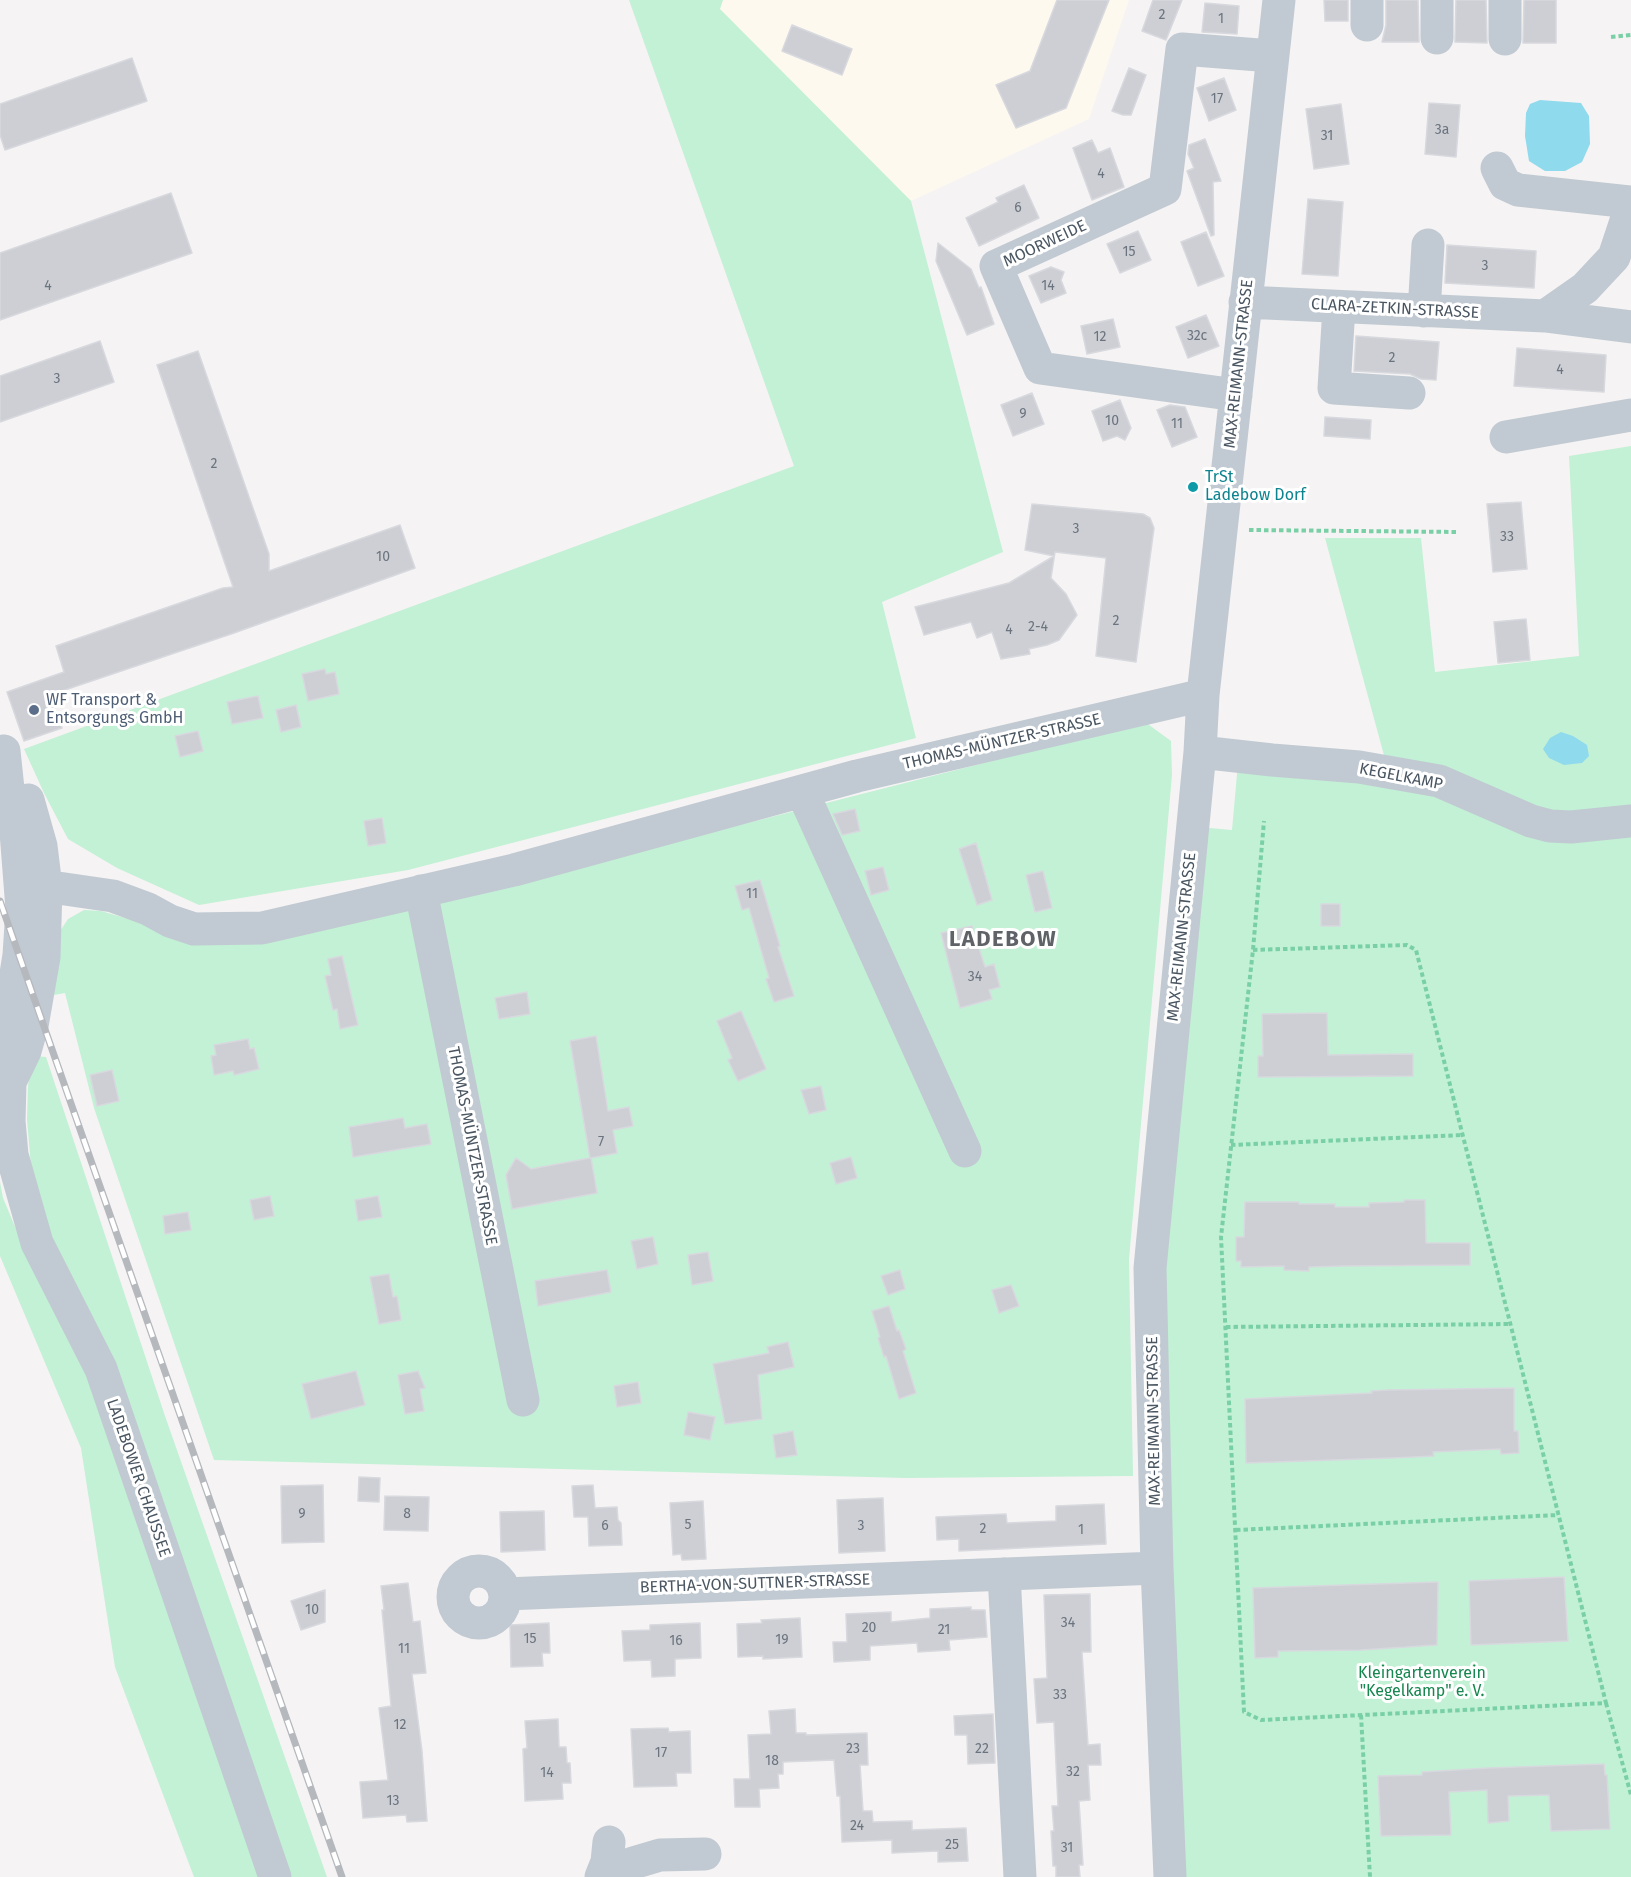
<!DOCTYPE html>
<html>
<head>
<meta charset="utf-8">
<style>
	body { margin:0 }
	canvas { display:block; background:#f5f3f3 }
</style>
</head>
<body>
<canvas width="1631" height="1877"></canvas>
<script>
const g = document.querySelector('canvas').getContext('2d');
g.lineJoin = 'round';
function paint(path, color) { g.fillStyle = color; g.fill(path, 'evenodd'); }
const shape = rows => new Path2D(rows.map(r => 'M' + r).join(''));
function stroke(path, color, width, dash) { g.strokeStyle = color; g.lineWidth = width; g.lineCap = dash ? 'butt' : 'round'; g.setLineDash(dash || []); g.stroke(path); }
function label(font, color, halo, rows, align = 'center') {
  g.font = font + ' "Fira Sans",sans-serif'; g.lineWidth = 6; g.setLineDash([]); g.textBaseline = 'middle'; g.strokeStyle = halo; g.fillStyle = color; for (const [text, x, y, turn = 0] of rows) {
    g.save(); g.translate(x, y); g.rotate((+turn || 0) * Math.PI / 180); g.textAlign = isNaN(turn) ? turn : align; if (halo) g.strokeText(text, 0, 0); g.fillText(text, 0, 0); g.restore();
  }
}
paint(shape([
	[723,0,1129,0,1089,119,911,201,719,9]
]), '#fdf9ef');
paint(shape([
	[629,0,723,0,720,9,911,201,1003,552,882,602,916,738,408,870,199,905,117,868,68,839,44,793,24,749,794,466],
	[1631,446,1631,1877,1182,1877,1159,1235,1198,827,1232,830,1238,763,1385,759,1325,538,1421,538,1435,672,1579,656,1569,456],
	[1145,722,1171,741,1172,775,1129,1259,1133,1476,906,1478,214,1460,94,1108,65,993,48,996,58,934,68,919,84,910,101,911,132,920,425,905],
	[33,1056,46,1057,165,1416,327,1877,288,1877,33,1190,27,1119,28,1086],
	[0,1182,3,1198,24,1248,87,1374,260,1877,194,1877,115,1667,81,1448,0,1256]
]), '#c3f1d5');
paint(shape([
	[1540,100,1581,103,1589,116,1590,144,1582,162,1565,171,1545,171,1529,161,1525,136,1526,113,1530,104],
	[1561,732,1573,736,1587,745,1589,756,1582,763,1564,765,1549,758,1543,749,1550,738]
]), '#90daee');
const building = shape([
	[1057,0,1109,0,1066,108,1016,128,996,85,1030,71,1057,0],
	[1153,0,1182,0,1166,40,1142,31,1153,0],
	[1324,0,1348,0,1348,21,1325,21,1324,0],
	[1386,0,1418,0,1419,42,1382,42,1386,25,1386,0],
	[1456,0,1486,0,1487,43,1455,42,1456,0],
	[1524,0,1556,0,1556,43,1523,43,1524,0],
	[1205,3,1239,6,1237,34,1202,32,1205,3],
	[792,25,852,49,842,75,782,51,792,25],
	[132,58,147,101,5,150,0,135,0,104,132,58],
	[1129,68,1146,75,1131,115,1123,115,1112,111,1129,68],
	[1224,78,1236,110,1209,121,1197,88,1224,78],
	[1429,103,1460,105,1456,157,1425,154,1429,103],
	[1341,104,1349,164,1314,169,1306,109,1341,104],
	[1205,139,1221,181,1213,182,1214,235,1211,236,1187,171,1194,168,1188,154,1189,145,1205,139],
	[1092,140,1098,153,1110,148,1124,187,1092,200,1073,148,1092,140],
	[1024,185,1039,218,979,246,966,218,998,202,996,198,1024,185],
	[171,193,192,253,0,320,0,253,171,193],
	[1308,199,1343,202,1338,276,1302,274,1308,199],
	[1138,231,1151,260,1120,273,1107,244,1138,231],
	[1206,232,1224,276,1198,286,1181,242,1206,232],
	[938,243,971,269,979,288,981,287,994,324,967,335,936,261,938,243],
	[1447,245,1536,251,1534,288,1445,283,1447,245],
	[1051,267,1064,272,1061,280,1066,293,1041,303,1029,276,1051,267],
	[1206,315,1219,346,1188,358,1176,327,1206,315],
	[1113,319,1120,347,1087,354,1081,326,1113,319],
	[1356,336,1439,342,1436,380,1421,379,1410,374,1354,371,1356,336],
	[100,341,114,382,0,422,0,376,100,341],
	[1517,348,1606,355,1604,392,1514,386,1517,348],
	[198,351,269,554,269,571,400,525,415,568,234,633,50,695,62,728,24,741,7,692,64,672,56,646,223,588,233,587,157,365,198,351],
	[1032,393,1044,424,1013,436,1001,405,1032,393],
	[1120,400,1131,428,1125,440,1117,436,1103,441,1092,411,1120,400],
	[1170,405,1185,407,1197,437,1172,447,1157,410,1170,405],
	[1325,417,1371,420,1370,439,1324,436,1325,417],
	[1521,502,1527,569,1493,572,1487,504,1521,502],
	[1032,504,1143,514,1150,518,1154,528,1136,662,1096,656,1106,558,1055,552,1051,578,1066,594,1077,615,1059,640,1047,645,1029,649,1030,654,1001,659,992,632,977,638,971,622,924,635,915,607,1009,583,1054,556,1025,550,1032,504],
	[1526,619,1530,660,1498,663,1494,622,1526,619],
	[325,669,326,674,335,672,339,694,308,701,302,674,325,669],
	[258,696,263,718,232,724,227,702,258,696],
	[296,705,301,727,281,732,276,710,296,705],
	[198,731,203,751,180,757,175,736,198,731],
	[855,809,860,831,842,835,833,814,855,809],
	[382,818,386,843,368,846,364,821,382,818],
	[976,843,992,900,977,905,959,849,976,843],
	[883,867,889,890,871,895,865,871,883,867],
	[1043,871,1052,908,1035,912,1026,875,1043,871],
	[760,880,780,946,778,947,794,996,774,1002,766,979,769,978,749,908,742,910,735,886,760,880],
	[1321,904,1340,904,1340,926,1321,926,1321,904],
	[972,926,985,967,994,964,1000,987,989,990,992,999,960,1008,941,933,972,926],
	[342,956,358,1025,340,1029,337,1009,333,1010,325,976,331,975,328,959,342,956],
	[527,992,530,1014,499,1019,495,998,527,992],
	[741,1011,766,1069,738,1081,728,1060,732,1058,717,1021,741,1011],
	[1327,1013,1328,1055,1413,1054,1413,1076,1258,1077,1258,1056,1263,1056,1262,1014,1327,1013],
	[596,1036,608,1111,629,1107,633,1126,613,1130,617,1153,591,1158,597,1193,512,1209,506,1175,516,1158,531,1169,590,1158,570,1041,596,1036],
	[248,1039,250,1049,254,1048,259,1069,234,1075,233,1071,214,1075,211,1056,216,1055,214,1045,248,1039],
	[112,1070,119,1101,97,1106,90,1075,112,1070],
	[821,1086,826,1110,809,1114,801,1090,821,1086],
	[403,1118,405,1128,427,1124,431,1144,353,1157,349,1127,403,1118],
	[851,1157,857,1178,836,1184,830,1163,851,1157],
	[270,1196,274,1216,254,1220,250,1200,270,1196],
	[378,1196,382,1217,358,1221,355,1200,378,1196],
	[1404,1200,1425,1200,1426,1243,1470,1243,1470,1265,1343,1266,1309,1267,1309,1271,1284,1270,1284,1266,1241,1267,1241,1261,1236,1261,1236,1237,1244,1237,1245,1202,1299,1202,1299,1204,1335,1204,1335,1207,1369,1207,1369,1203,1404,1202,1404,1200],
	[188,1212,191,1230,165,1234,163,1216,188,1212],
	[653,1237,658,1264,637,1269,631,1241,653,1237],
	[708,1252,713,1281,692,1285,688,1255,708,1252],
	[607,1270,611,1292,538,1306,535,1281,607,1270],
	[900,1270,905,1289,888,1295,881,1276,900,1270],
	[389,1274,393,1297,397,1296,401,1320,379,1324,370,1277,389,1274],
	[1011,1285,1019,1306,999,1313,992,1290,1011,1285],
	[889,1306,897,1331,899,1330,906,1349,903,1351,916,1393,899,1399,886,1356,884,1357,878,1338,880,1337,872,1311,889,1306],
	[788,1342,794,1367,758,1375,762,1419,725,1424,713,1364,769,1353,767,1347,788,1342],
	[356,1371,365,1405,311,1419,302,1384,356,1371],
	[418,1371,425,1388,420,1389,424,1411,405,1414,398,1375,418,1371],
	[638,1382,641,1403,617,1407,614,1386,638,1382],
	[1514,1388,1514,1431,1518,1431,1519,1453,1501,1454,1500,1449,1433,1452,1434,1456,1391,1458,1246,1463,1245,1399,1372,1393,1371,1391,1388,1390,1514,1388],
	[688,1412,715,1417,710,1440,684,1435,688,1412],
	[793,1431,797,1455,776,1458,773,1435,793,1431],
	[359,1477,380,1478,379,1502,358,1501,359,1477],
	[323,1485,324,1542,282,1543,281,1486,323,1485],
	[593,1485,595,1508,617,1507,618,1520,621,1523,622,1545,589,1546,588,1517,574,1517,572,1486,593,1485],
	[385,1496,429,1497,428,1531,384,1530,385,1496],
	[883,1498,885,1551,839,1553,837,1500,883,1498],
	[703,1501,706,1559,682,1560,681,1554,673,1555,670,1503,703,1501],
	[1104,1504,1106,1544,959,1551,959,1539,937,1540,936,1517,1006,1514,1007,1523,1056,1521,1056,1506,1104,1504],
	[544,1511,545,1550,501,1552,500,1512,544,1511],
	[1564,1577,1568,1641,1471,1645,1469,1581,1564,1577],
	[1438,1582,1437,1645,1361,1650,1278,1651,1278,1657,1255,1658,1253,1588,1438,1582],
	[408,1583,413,1622,420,1621,426,1673,412,1674,422,1751,427,1821,407,1822,406,1815,363,1818,360,1782,388,1780,379,1708,391,1706,382,1610,384,1610,381,1586,408,1583],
	[325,1590,325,1622,301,1630,291,1601,325,1590],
	[1090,1594,1091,1652,1082,1652,1088,1745,1100,1744,1101,1765,1088,1765,1090,1800,1079,1801,1083,1865,1079,1865,1080,1877,1056,1877,1056,1866,1053,1866,1051,1831,1054,1831,1052,1806,1058,1806,1054,1722,1037,1723,1034,1679,1047,1678,1044,1595,1090,1594],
	[971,1607,971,1610,985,1610,987,1637,949,1640,950,1650,918,1652,917,1643,870,1646,870,1660,834,1662,833,1642,847,1642,846,1614,891,1612,891,1622,930,1618,930,1609,971,1607],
	[800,1618,802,1657,763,1659,763,1656,738,1657,737,1624,762,1623,761,1620,800,1618],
	[549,1623,550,1653,542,1653,543,1666,511,1667,510,1625,549,1623],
	[700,1623,701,1658,675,1659,675,1676,652,1677,651,1660,624,1661,622,1631,650,1630,650,1625,700,1623],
	[795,1709,796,1733,806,1733,806,1735,867,1733,868,1765,860,1765,863,1811,872,1811,873,1822,912,1821,912,1830,966,1828,968,1861,938,1862,938,1851,892,1853,892,1840,842,1842,840,1796,837,1796,834,1760,783,1762,783,1774,778,1774,779,1788,759,1789,760,1807,735,1807,734,1779,750,1779,748,1735,771,1734,769,1711,795,1709],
	[993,1714,995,1763,968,1764,967,1735,955,1735,954,1716,993,1714],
	[558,1719,559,1747,566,1747,567,1763,570,1763,571,1783,562,1783,563,1799,525,1801,523,1749,527,1748,525,1721,558,1719],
	[668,1728,669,1732,690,1731,691,1773,676,1773,677,1786,634,1787,631,1729,668,1728],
	[1604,1764,1605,1775,1607,1775,1610,1829,1551,1831,1549,1795,1508,1796,1509,1821,1488,1823,1487,1790,1449,1792,1451,1835,1381,1836,1378,1776,1422,1775,1422,1772,1488,1768,1604,1764]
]);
paint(building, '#cdcfd5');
stroke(building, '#d7d9de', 1.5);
stroke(shape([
	[1611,37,1631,35],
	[1249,530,1458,532],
	[1253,950,1407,945,1416,950,1606,1703,1261,1720,1244,1712,1221,1237,1253,950,1264,821],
	[1231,1145,1463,1135],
	[1226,1327,1510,1324],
	[1236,1530,1558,1515],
	[1606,1703,1631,1795],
	[1361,1715,1370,1877]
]), '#7ad0a6', 4, [4.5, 3]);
stroke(shape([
	[1367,0,1367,25],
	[1437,0,1437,38],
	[1505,0,1505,39],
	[1497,168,1505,184,1518,190,1631,202],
	[1245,302,1545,316,1631,327],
	[1339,307,1334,388,1409,393],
	[1424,311,1428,245],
	[1545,316,1585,288,1614,257,1631,206],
	[1236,395,1040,368,996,266,1165,189,1182,49,1272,56],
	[1506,437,1631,415],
	[4,751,8,789,16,832,22,909,19,955,4,1050,10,1082,9,1121,12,1155,37,1243,101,1369,275,1877],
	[1200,752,1272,760,1359,767,1439,781,1531,821,1550,826,1571,827,1631,821],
	[802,791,965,1151],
	[21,888,58,888,113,896,148,909,170,921,194,929,262,928,514,870,857,776,1203,695],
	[421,891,523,1400],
	[11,1080,25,1051,32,1026,44,957,46,887,41,846,28,800],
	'453 1597a26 26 0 1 1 52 0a26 26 0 1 1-52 0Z',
	[1004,1574,1020,1877],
	[505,1594,1157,1568],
	[601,1877,607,1862,609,1842],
	[606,1877,633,1863,660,1855,705,1854],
	[1170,1877,1157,1568,1150,1268,1200,752,1203,695,1279,0]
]), '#c1cad2', 33);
const rail = shape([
	[0,901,342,1877]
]);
stroke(rail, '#b5b8bd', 7);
stroke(rail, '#fff', 4.5, [14]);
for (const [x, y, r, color] of [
	[1193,487,6,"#0f9aa8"],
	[34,710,6,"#5c6f8a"]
]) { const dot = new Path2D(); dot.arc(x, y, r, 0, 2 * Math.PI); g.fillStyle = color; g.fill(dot); stroke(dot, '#fff', 2); }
label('14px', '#6b747e', null, [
	["2",1162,15],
	["1",1221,19],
	["17",1217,99],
	["3a",1442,130],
	["31",1327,136],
	["4",1101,174],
	["6",1018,208],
	["15",1129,252],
	["3",1485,266],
	["4",48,286],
	["14",1048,286],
	["32c",1197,336],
	["12",1100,337],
	["2",1392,358],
	["4",1560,370],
	["3",57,379],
	["9",1023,414],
	["10",1112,421],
	["11",1177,424],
	["2",214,464],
	["3",1076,529],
	["33",1507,537],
	["10",383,557],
	["2",1116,621],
	["2-4",1038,627],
	["4",1009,630],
	["11",752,894],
	["34",975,977],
	["7",601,1142],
	["9",302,1514],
	["8",407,1514],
	["5",688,1525],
	["6",605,1526],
	["3",861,1526],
	["2",983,1529],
	["1",1081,1530],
	["10",312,1610],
	["34",1068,1623],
	["20",869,1628],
	["21",944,1630],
	["15",530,1639],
	["19",782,1640],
	["16",676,1641],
	["11",404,1649],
	["33",1060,1695],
	["12",400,1725],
	["23",853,1749],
	["22",982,1749],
	["17",661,1753],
	["18",772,1761],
	["32",1073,1772],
	["14",547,1773],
	["13",393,1801],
	["24",857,1826],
	["25",952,1845],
	["31",1067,1848]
]);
label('16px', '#4a5661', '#fff', [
	["MOORWEIDE",1045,244,-25],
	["CLARA-ZETKIN-STRASSE",1395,309,3],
	["MAX-REIMANN-STRASSE",1239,364,-84],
	["THOMAS-MÜNTZER-STRASSE",1002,742,-13],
	["KEGELKAMP",1401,777,11],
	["MAX-REIMANN-STRASSE",1182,937,-84],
	["THOMAS-MÜNTZER-STRASSE",472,1146,79],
	["MAX-REIMANN-STRASSE",1154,1421,-91],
	["LADEBOWER CHAUSSEE",138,1478,71],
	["BERTHA-VON-SUTTNER-STRASSE",755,1584,-2]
]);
label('16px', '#0d838f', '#fff', [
	["TrSt",1205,478],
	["Ladebow Dorf",1205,496]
], 'left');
label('16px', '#4e5e75', '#fff', [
	["WF Transport &",46,701],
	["Entsorgungs GmbH",46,719]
], 'left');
label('16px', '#17864f', '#fff', [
	["Kleingartenverein",1422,1674],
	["\"Kegelkamp\" e. V.",1422,1692]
]);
g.letterSpacing = '1.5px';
label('bold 22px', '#5f6368', '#fff', [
	["LADEBOW",1003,940]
]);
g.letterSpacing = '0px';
</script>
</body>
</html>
